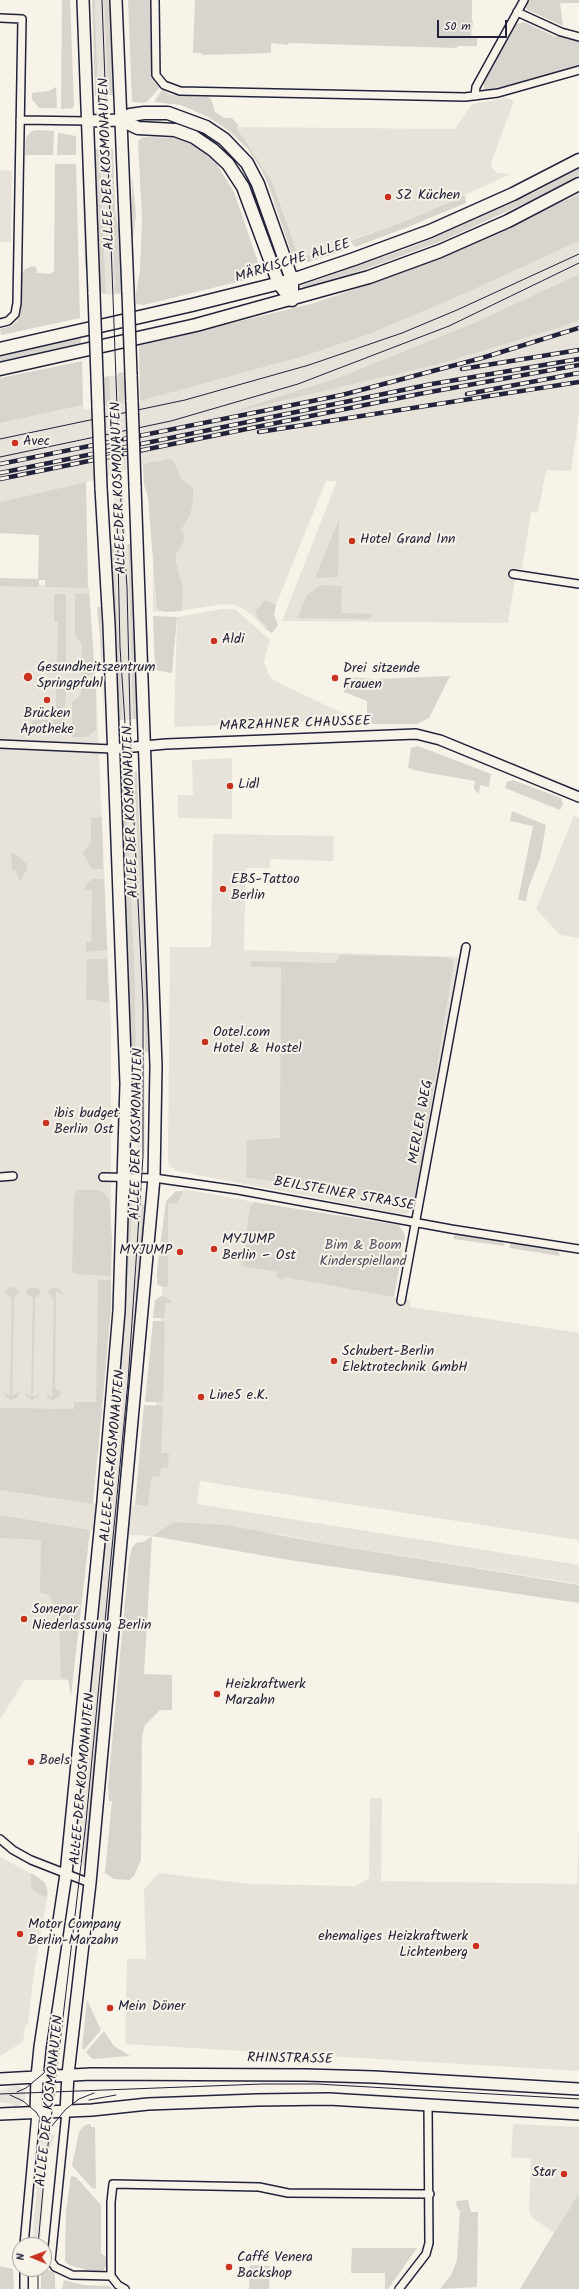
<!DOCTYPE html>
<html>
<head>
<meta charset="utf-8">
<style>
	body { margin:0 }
	#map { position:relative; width:579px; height:2289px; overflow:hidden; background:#f7f3e8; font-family:Kalam,sans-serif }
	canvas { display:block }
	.north { position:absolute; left:12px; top:2237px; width:40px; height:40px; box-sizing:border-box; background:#f7f3e8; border:1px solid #a29fa3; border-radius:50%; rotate:271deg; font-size:11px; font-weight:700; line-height:16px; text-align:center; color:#22223b }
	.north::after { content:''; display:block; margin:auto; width:14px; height:18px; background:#c8321e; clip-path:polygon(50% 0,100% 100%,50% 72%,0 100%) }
	.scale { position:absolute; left:437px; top:20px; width:70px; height:18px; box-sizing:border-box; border:2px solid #22223b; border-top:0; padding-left:5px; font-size:12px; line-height:14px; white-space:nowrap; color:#22223b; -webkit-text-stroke:3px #f7f3e8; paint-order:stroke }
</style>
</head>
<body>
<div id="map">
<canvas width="579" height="2289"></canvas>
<div class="north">N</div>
<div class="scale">50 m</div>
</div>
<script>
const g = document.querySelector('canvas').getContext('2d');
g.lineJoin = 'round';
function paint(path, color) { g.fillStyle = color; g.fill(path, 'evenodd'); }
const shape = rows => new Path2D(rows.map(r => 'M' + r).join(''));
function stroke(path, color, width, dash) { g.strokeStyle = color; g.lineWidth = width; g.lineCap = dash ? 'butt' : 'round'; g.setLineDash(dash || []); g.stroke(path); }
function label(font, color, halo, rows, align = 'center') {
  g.font = font + ' Kalam,sans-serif'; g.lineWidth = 4; g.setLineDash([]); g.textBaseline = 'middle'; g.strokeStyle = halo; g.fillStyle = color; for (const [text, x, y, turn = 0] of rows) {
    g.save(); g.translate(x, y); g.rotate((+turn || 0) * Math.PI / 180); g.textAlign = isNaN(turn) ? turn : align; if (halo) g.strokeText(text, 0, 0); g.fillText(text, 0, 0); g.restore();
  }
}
paint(shape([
	[95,0,104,0,108,95,98,95],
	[507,98,514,101,491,163,491,167,497,173,511,174,408,220,299,258,272,181,236,127,455,129,472,104],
	[100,149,110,149,115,294,106,294],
	[0,170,12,171,11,242,0,242],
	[579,241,579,274,476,322,343,376,231,412,440,364,579,320,579,414,571,471,546,470,538,513,531,512,522,569,517,568,508,623,282,621,337,481,326,481,276,605,265,601,269,625,267,630,252,615,237,605,223,604,181,611,153,612,153,555,147,463,122,471,126,537,115,537,114,474,86,482,0,502,0,423,83,405,84,410,111,405,109,376,118,376,119,404,140,401,304,356,477,288],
	[114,544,128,544,133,719,123,720,116,598,111,598,111,596,116,596],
	[0,584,89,586,96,686,111,1029,111,1308,98,1456,0,1452],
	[222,609,235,609,270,640,264,662,269,675,273,680,344,714,345,720,174,727,177,617],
	[232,758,232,819,178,818,178,795,193,795,192,760],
	[125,772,134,772,144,977,145,1153,137,1152,135,977],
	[574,816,579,818,579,938,560,935,536,909],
	[213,834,334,836,333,861,270,859,270,868,246,868,244,950,462,957,417,1204,408,1213,401,1214,187,1173,175,1170,170,1166,168,1160,170,947,211,947],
	[184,1189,254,1202,250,1207,241,1266,277,1272,284,1277,389,1287,394,1297,411,1300,410,1307,579,1333,579,1540,200,1481,197,1504,579,1565,579,1584,327,1544,280,1534,152,1536,115,1534,83,1865,74,1864,106,1533,0,1516,0,1490,109,1506,122,1369,134,1197,143,1198,131,1367,118,1507,148,1505,152,1477,167,1202,176,1202],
	[0,1534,41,1539,67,1619,68,1680,25,1680,0,1719],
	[370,1798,382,1798,381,1881,577,1884,579,1830,579,2071,125,2044,127,1959,146,1959,144,1889,159,1873,249,1884,356,1886,369,1878],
	[0,1857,40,1878,48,1892,34,1973,28,2023,25,2026,23,2042,0,2056],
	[17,2085,25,2091,25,2100,21,2105,13,2108,13,2104,0,2102,0,2091],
	[513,2124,579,2127,579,2193,554,2233,533,2218,529,2212,531,2159,511,2157],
	[39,2133,55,2135,50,2148,45,2177,40,2241,32,2241,40,2150]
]), '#e7e3db');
paint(shape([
	[62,0,70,0,74,105,73,108,61,109],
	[92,0,95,0,98,95,95,96],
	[104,0,110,0,114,95,108,95],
	[128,0,150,0,156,82,160,87,147,102,143,103,132,102],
	[195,0,472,0,472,20,473,21,471,37,477,37,477,46,458,46,457,48,288,43,288,45,271,43,271,53,202,55,202,53,193,53],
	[528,0,579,0,579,3,560,3,563,26,526,9,525,5],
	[524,22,556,37,558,35,579,40,579,66,530,82,485,92,483,80,514,25],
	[56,87,57,108,39,108,32,99,32,93,49,91],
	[162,90,171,95,208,97,211,99,215,112,224,118,232,118,239,126,236,127,272,181,299,258,342,244,343,251,309,262,296,260,292,255,268,184,261,169,248,149,228,130,208,117,181,105,154,102],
	[36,130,54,131,53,155,25,155,26,137,32,131],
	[58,133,76,136,76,155,57,155],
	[143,137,175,138,188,143,205,153,216,163,234,192,258,262,255,276,249,279,144,305,136,304,136,292,140,271,142,219,138,141],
	[94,149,100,149,106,294,99,293],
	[110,149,113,149,115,210,121,240,122,293,115,294],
	[82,159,84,160,88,267,85,267],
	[55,164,76,164,80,318,1,335,0,329,11,326,17,321,21,310,21,275,24,270,32,266,36,267,37,273,50,274,54,271],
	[579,168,579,175,532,200,442,241,341,278,310,288,299,286,417,245,537,191],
	[132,175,136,214,133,239,134,268,132,268],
	[579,194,579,241,477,288,369,334,304,356,140,401,139,346,314,303,344,293,445,256],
	[465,195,466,203,403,229,355,247,350,241,408,220],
	[579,274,579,320,567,325,440,364,225,414,343,376,476,322],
	[81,338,81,344,0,363,0,357],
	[82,361,83,405,0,423,0,378],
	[125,372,126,403,119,404,118,373],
	[109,376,111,405,104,406,102,377],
	[171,459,176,466,181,478,193,488,193,501,190,515,181,530,185,537,183,543,176,554,176,563,183,587,183,598,181,611,167,612,157,609,148,497,144,485,143,464],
	[86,482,88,588,45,587,45,580,39,580,39,587,0,586,0,578,38,579,39,535,0,533,0,502],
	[339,519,338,577,315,578],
	[114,544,116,596,111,596,108,545],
	[128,544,132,544,139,719,133,719],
	[321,585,342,586,341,613,373,614,370,619,297,618,307,595],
	[89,593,95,675,81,676,82,644,75,635,75,594],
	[54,594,66,594,66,671,57,671,58,622,54,622],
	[111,598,116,598,123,720,119,720,116,631],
	[265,600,276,605,274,614,278,625,272,633,267,630,266,626,257,617,256,611],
	[97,607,101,607,104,719,100,638],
	[153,616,177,617,172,673,155,670],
	[145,618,147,618,150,709,148,709],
	[450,676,429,718,417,724,373,724,367,719,367,701,344,692,345,677,375,679],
	[56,686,66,686,64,730,59,735,31,733,32,720,56,720],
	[81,687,96,687,96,730,87,737,72,737,72,702,81,695],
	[418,746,491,774,489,787,480,785,479,794,474,789,475,781,413,770,408,767,411,748],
	[125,772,135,977,136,1052,129,1052,118,773],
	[134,772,137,772,140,845,144,867,150,1052,145,1052,144,977],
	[513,780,561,798,563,804,560,810,505,788,507,782],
	[512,811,546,825,540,859,529,886,526,901,518,900,533,826,510,821],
	[102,817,103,869,92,869,83,853,91,843,91,818],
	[11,853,14,853,27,864,27,869,20,881,16,871,12,870],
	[93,879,104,879,107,950,86,952,86,942,91,942,92,890,85,890,87,883],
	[341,955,447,957,454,962,415,1202,405,1203,246,1177,247,1140,280,1138,281,967,251,967,251,961,335,963],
	[87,959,107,959,109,1003,86,999],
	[77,1190,97,1190,103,1192,109,1199,112,1238,111,1276,74,1274,72,1272,74,1195],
	[176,1191,183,1191,179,1201,176,1204,168,1203,168,1287,163,1287,157,1284,157,1270,166,1201],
	[254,1202,399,1225,405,1235,394,1297,284,1277,283,1280,276,1278,277,1272,241,1266,250,1207],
	[126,1204,133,1204,122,1369,109,1506,106,1506,123,1329],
	[142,1205,147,1205,121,1507,118,1507,131,1367],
	[455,1234,503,1241,504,1246,453,1239],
	[511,1243,558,1250,560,1256,509,1248],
	[98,1280,111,1280,111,1308,93,1504,0,1490,0,1408,74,1409,74,1402,96,1402],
	[14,1287,20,1292,14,1298,12,1396,19,1392,17,1398,10,1400,5,1396,4,1392,10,1396,12,1297,5,1294,8,1288],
	[32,1287,39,1289,41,1293,35,1298,33,1397,40,1393,38,1397,32,1400,27,1397,25,1393,31,1397,33,1298,26,1294,28,1289],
	[56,1287,60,1289,63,1295,56,1291,55,1388,61,1392,59,1397,52,1400,48,1398,46,1393,52,1397,54,1299,48,1293,50,1289],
	[161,1296,167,1297,172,1303,166,1303,164,1318,153,1318,155,1300],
	[153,1321,164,1321,165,1324,163,1402,145,1402],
	[144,1405,163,1406,161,1453,169,1453,168,1468,161,1468,160,1476,152,1477,148,1506,135,1505],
	[0,1515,90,1530,71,1696,68,1680,61,1677,59,1621,50,1595,40,1593,41,1540,0,1538],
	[174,1522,226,1525,327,1544,579,1585,579,1603,289,1560,152,1536,144,1674,172,1675,172,1710,160,1710,145,1725,142,1736,141,1860,134,1876,129,1880,114,1879,105,1873,112,1801,109,1801,108,1786,129,1559,132,1548,136,1543,143,1542],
	[101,1555,104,1555,74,1864,71,1864],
	[113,1557,116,1557,86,1865,83,1865],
	[31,1873,44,1882,47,1887,47,1896,43,1896,34,1891,31,1886],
	[87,2000,101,2030,84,2050,82,2048],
	[104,2031,114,2046,130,2056,94,2059,90,2057,86,2052],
	[91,2124,91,2127,95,2127,96,2189,92,2188,72,2166,79,2132,85,2125],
	[71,2176,76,2177,101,2205,101,2253,108,2259,104,2270,99,2272,84,2272,84,2269,69,2265,65,2261,66,2211],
	[579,2193,579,2289,520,2289,554,2233],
	[468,2200,471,2212,478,2212,477,2287,440,2289,451,2275,457,2260,460,2210,457,2208,456,2201],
	[352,2248,417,2248,388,2289,385,2289,385,2273,351,2273],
	[250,2265,270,2266,269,2289,249,2289],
	[0,2266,13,2269,14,2289,0,2289],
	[44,2268,55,2273,55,2289,41,2289,41,2269],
	[64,2280,83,2285,109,2286,113,2289,62,2289]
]), '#d8d5cf');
const minor = shape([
	[155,0,156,75,164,85,180,91,465,97,498,93,579,70],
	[517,12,561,32,579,37],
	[0,18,22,19,17,303,15,314,8,321,0,323],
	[475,96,476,87,524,0],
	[20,120,88,121],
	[513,574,579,584],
	[0,744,112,749],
	[0,1177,13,1176],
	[103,1177,154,1178,238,1190,451,1229,579,1249],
	[401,1301,466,947],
	[0,1839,13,1850,31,1860,90,1883],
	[66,2112,51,2261,55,2267,72,2275,111,2276],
	[24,2245,36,2113],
	[24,2269,24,2289],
	[125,2289,118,2285,111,2276,111,2202,113,2184,259,2187,288,2193,430,2194],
	[399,2289,426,2254,429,2243,428,2104]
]);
const tertiary = shape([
	[112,749,166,744,416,734,440,740,579,797]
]);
const secondary = shape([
	[83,0,94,294],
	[116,0,128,292],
	[88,121,121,120],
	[131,375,132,402],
	[97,377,98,407],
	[0,2079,91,2074,305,2075,374,2077,579,2089],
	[66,2112,68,2074,90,1883,154,1178,156,1066,135,486],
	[36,2113,37,2077,40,2047,66,1874,103,1501,119,1311,126,1084,109,625,101,488],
	[0,2114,92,2110,148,2104,257,2100,329,2099,579,2114]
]);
const primary = shape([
	[144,113,168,113,206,127,224,139,247,163,258,184,292,280,292,300,279,284,243,187,228,164,213,150,194,137,175,130,138,128,121,120,130,115,144,113],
	[0,349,192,305,292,280,354,259,430,231,513,194,579,160],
	[0,369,196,325,369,277,440,251,508,221,579,184]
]);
stroke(minor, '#22223b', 10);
stroke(tertiary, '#22223b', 12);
stroke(secondary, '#22223b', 14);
stroke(primary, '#22223b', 15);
stroke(minor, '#f7f3e8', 7);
stroke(tertiary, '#f7f3e8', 9);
stroke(secondary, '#f7f3e8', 11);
stroke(primary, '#f7f3e8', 12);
stroke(shape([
	[0,439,185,400,309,365,402,333,457,310,579,254],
	[0,457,171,421,298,384,449,326,579,263],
	[117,512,120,647,125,723],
	[17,2092,26,2088,44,2073,57,2050],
	[0,2094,262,2084,317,2084,579,2099],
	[10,2095,23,2101,36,2112,45,2126,47,2136],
	[89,2100,116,2095],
	[51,2127,66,2109,79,2099,94,2093],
	[38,2245,44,2179,86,1822,111,1558,128,1382,143,1156,143,1004,131,758,127,587,120,487,102,0],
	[38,2269,38,2289]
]), '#22223b', 1);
const rail = shape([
	[462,369,579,350],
	[467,394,579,373],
	[259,432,579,382],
	[0,464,342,395,482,358,579,328],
	[0,473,432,384,579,359],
	[0,479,419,394,579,365]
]);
stroke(rail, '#22223b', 4.5);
stroke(rail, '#f7f3e8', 3, [9]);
const secondaryBridge = shape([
	[128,292,131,375],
	[94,294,97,377],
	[132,402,135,486],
	[98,407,101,488]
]);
stroke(secondaryBridge, '#22223b', 14, []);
stroke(secondaryBridge, '#f7f3e8', 11);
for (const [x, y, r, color] of [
	[388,197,4,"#c8321e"],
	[15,443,4,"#c8321e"],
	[352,541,4,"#c8321e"],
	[214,641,4,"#c8321e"],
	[28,677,5,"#c8321e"],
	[335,678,4,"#c8321e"],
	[47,700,4,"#c8321e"],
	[230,786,4,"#c8321e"],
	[223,889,4,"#c8321e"],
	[205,1042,4,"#c8321e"],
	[46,1123,4,"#c8321e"],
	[214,1249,4,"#c8321e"],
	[180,1252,4,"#c8321e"],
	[334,1361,4,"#c8321e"],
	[201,1397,4,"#c8321e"],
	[24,1619,4,"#c8321e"],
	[217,1694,4,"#c8321e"],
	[31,1762,4,"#c8321e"],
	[20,1934,4,"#c8321e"],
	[476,1946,4,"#c8321e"],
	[110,2008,4,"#c8321e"],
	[564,2174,4,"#c8321e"],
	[229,2267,4,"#c8321e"]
]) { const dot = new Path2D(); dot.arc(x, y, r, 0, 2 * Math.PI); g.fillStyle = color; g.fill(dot); stroke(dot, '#f7f3e8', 1.5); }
label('14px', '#22223b', '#f7f3e8', [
	["ALLEE DER KOSMONAUTEN",108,164,-92],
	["MÄRKISCHE ALLEE",293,262,-17],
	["ALLEE DER KOSMONAUTEN",120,488,-92],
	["MARZAHNER CHAUSSEE",295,725,-2],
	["ALLEE DER KOSMONAUTEN",132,812,-92],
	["MERLER WEG",422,1122,-80],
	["ALLEE DER KOSMONAUTEN",138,1134,-89],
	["BEILSTEINER STRASSE",344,1195,10],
	["ALLEE DER KOSMONAUTEN",114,1456,-85],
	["ALLEE DER KOSMONAUTEN",84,1779,-85],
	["RHINSTRASSE",290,2060,1],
	["ALLEE DER KOSMONAUTEN",51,2101,-84]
]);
label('14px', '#22223b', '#f7f3e8', [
	["SZ Küchen",396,197],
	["Avec",23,443],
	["Hotel Grand Inn",360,541],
	["Aldi",222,641],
	["Gesundheitszentrum",37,669],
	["Springpfuhl",37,685],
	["Drei sitzende",343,670],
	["Frauen",343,686],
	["Brücken",47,715,"center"],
	["Apotheke",47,731,"center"],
	["Lidl",238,786],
	["EBS-Tattoo",231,881],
	["Berlin",231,897],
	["Ootel.com",213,1034],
	["Hotel & Hostel",213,1050],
	["ibis budget",54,1115],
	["Berlin Ost",54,1131],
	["MYJUMP",222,1241],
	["Berlin – Ost",222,1257],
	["MYJUMP",172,1252,"right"],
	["Schubert-Berlin",342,1353],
	["Elektrotechnik GmbH",342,1369],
	["Line5 e.K.",209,1397],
	["Sonepar",32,1611],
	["Niederlassung Berlin",32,1627],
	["Heizkraftwerk",225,1686],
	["Marzahn",225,1702],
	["Boels",39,1762],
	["Motor Company",28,1926],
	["Berlin-Marzahn",28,1942],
	["ehemaliges Heizkraftwerk",468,1938,"right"],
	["Lichtenberg",468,1954,"right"],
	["Mein Döner",118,2008],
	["Star",556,2174,"right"],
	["Caffé Venera",237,2259],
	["Backshop",237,2275]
], 'left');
label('14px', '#504f60', '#f7f3e8', [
	["Bim & Boom",363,1247],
	["Kinderspielland",363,1263]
]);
</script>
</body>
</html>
